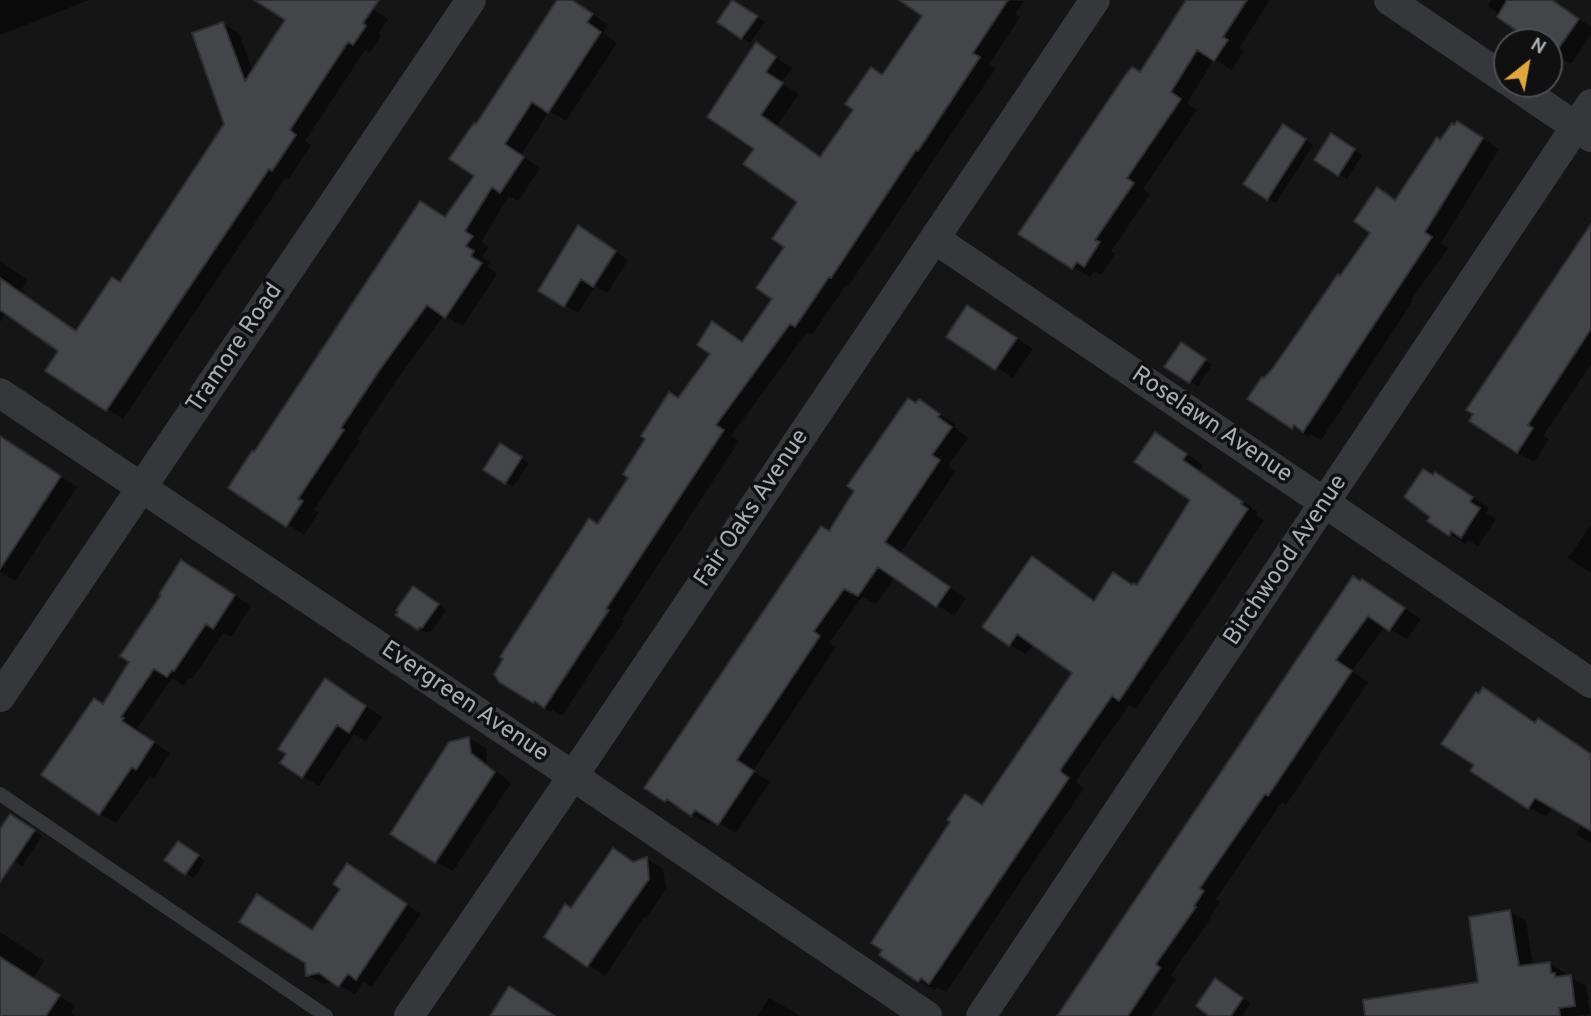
<!DOCTYPE html>
<html>
<head>
<meta charset="utf-8">
<style>
	body { margin:0 }
	#map { position:relative; width:1591px; height:1016px; overflow:hidden; background:#151516; font-family:Overpass,sans-serif }
	canvas { display:block }
	.north { position:absolute; left:1493px; top:28px; width:70px; height:70px; box-sizing:border-box; background:#101011; border:2px solid #4d4f53; border-radius:50%; rotate:31deg; font-size:19px; font-weight:700; line-height:28px; text-align:center; color:#a8adb5 }
	.north::after { content:''; display:block; margin:auto; width:24px; height:32px; background:#e1a642; clip-path:polygon(50% 0,100% 100%,50% 72%,0 100%) }
</style>
</head>
<body>
<div id="map">
<canvas width="1591" height="1016"></canvas>
<div class="north">N</div>
</div>
<script>
const g = document.querySelector('canvas').getContext('2d');
g.lineJoin = 'round';
function paint(path, color) { g.fillStyle = color; g.fill(path, 'evenodd'); }
const shape = rows => new Path2D(rows.map(r => 'M' + r).join(''));
function stroke(path, color, width, dash) { g.strokeStyle = color; g.lineWidth = width; g.lineCap = dash ? 'butt' : 'round'; g.setLineDash(dash || []); g.stroke(path); }
function label(font, color, halo, rows, align = 'center') {
  g.font = font + ' Overpass,sans-serif'; g.lineWidth = 7; g.setLineDash([]); g.textBaseline = 'middle'; g.strokeStyle = halo; g.fillStyle = color; for (const [text, x, y, turn = 0] of rows) {
    g.save(); g.translate(x, y); g.rotate((+turn || 0) * Math.PI / 180); g.textAlign = isNaN(turn) ? turn : align; if (halo) g.strokeText(text, 0, 0); g.fillText(text, 0, 0); g.restore();
  }
}
paint(shape([
	[0,0,89,0,0,35],
	[289,0,359,0,388,19,378,34,381,36,370,53,365,50,305,141,311,145,289,179,286,177,123,419,47,370,60,350,6,313,0,322,0,261,28,280,21,290,25,292,24,295,77,332,121,284,226,124,223,24,239,33,253,72,288,20],
	[559,0,566,0,588,11,608,25,603,33,617,43,566,121,549,111,521,155,540,168,518,201,509,196,481,242,489,247,482,257,490,262,487,266,497,274,463,326,444,315,398,378,357,439,360,441,314,510,319,512,304,535,230,487,446,218,477,176,476,126],
	[922,0,1024,1,1015,14,1020,17,989,64,996,68,848,286,846,285,812,335,807,332,731,436,739,441,622,620,624,621,562,716,552,710,551,712,501,681,679,400,744,343,774,298,799,201,756,149,756,45,792,68,781,83,799,94,777,126,822,158,883,76,925,15],
	[1188,0,1270,0,1239,48,1244,51,1232,70,1214,59,1187,103,1197,110,1143,189,1150,194,1111,251,1115,254,1101,275,1094,271,1090,277,1073,267,1141,74],
	[1491,0,1552,0,1591,27,1591,35,1571,64,1549,51,1549,42,1536,42,1488,6],
	[734,1,765,22,750,43,719,22],
	[1291,131,1313,145,1276,203,1245,184],
	[1474,133,1499,149,1441,243,1448,248,1411,300,1413,301,1321,440,1311,434,1309,437,1293,427,1264,380,1372,232,1378,189,1397,201,1441,142],
	[1339,140,1362,155,1347,179,1339,174],
	[1591,223,1591,364,1543,436,1549,439,1534,462,1517,452,1526,326],
	[592,235,628,260,607,293,595,286,578,313,540,290],
	[985,317,1033,349,1013,378,948,337],
	[1189,349,1212,365,1198,386,1167,366],
	[920,401,956,425,954,427,968,438,948,466,956,471,900,553,966,598,954,616,895,577,876,604,862,597,830,642,836,647,753,771,770,782,736,833,712,819,709,824,666,801,646,787,830,533],
	[0,438,77,487,15,581,0,572],
	[1172,444,1203,465,1198,471,1258,512,1256,515,1264,520,1136,709,1129,705,1077,779,1077,783,1084,788,946,992,937,987,935,990,919,980,983,806,1075,672,1034,644,1026,654,1010,645,1033,558,1096,601,1133,586,1138,587,1192,499],
	[500,446,529,463,513,487,485,469],
	[1436,474,1489,508,1486,513,1496,519,1478,546,1468,540,1466,544,1450,534,1432,517],
	[1591,525,1591,573,1568,558],
	[199,572,251,606,231,637,223,633,192,679,189,678,184,686,172,678,137,728,140,729,138,732,170,753,154,778,150,776,116,823,100,814,104,706],
	[1363,581,1421,619,1407,639,1385,626,1352,671,1368,682,1286,805,1282,802,1216,899,1220,902,1210,917,1211,918,1171,975,1176,979,1151,1016,1058,1016],
	[421,593,446,610,431,632,429,630,427,633,398,615],
	[1484,689,1536,724,1555,730,1591,753,1591,843,1576,834,1583,824,1553,806,1546,817,1529,807,1477,765,1479,696],
	[342,690,382,717,366,741,354,734,319,786,302,776],
	[469,738,486,748,487,764,511,783,453,871,436,862],
	[19,820,42,836,22,866,0,851,0,832],
	[186,847,205,861,194,878,166,860],
	[614,850,635,863,647,859,663,869,666,889,646,918,644,917,605,976,546,937,572,910],
	[348,865,421,914,372,987,363,982,355,994,334,982,323,984,307,975,313,931,343,889],
	[1510,912,1526,921,1533,966,1550,964,1565,973,1566,978,1570,977,1586,986,1590,1014,1575,1016,1371,1016,1480,984],
	[0,932,44,961,33,979,75,1006,71,1013,76,1016,6,1016,0,1012],
	[1223,985,1250,1003,1242,1016,1212,1016],
	[769,998,794,1012,799,1016,757,1016]
]), '#0007');
const building = shape([
	[254,0,379,0,363,23,366,26,353,45,348,42,290,130,296,135,272,171,269,169,106,411,45,371,58,351,0,310,0,278,76,331,112,277,120,282,224,124,192,33,223,22,245,81,285,20,254,0],
	[557,0,572,0,593,14,587,22,601,32,548,113,532,102,505,144,524,157,500,193,492,187,465,231,473,236,466,246,474,251,471,256,482,263,445,318,427,305,381,368,341,428,344,430,298,499,303,501,286,527,228,488,252,451,254,452,420,201,445,217,474,176,449,159,474,123,476,124,557,0],
	[732,0,758,16,741,39,717,22,732,0],
	[899,0,1008,0,973,53,980,57,918,151,916,150,831,278,829,277,795,327,790,324,716,425,724,430,606,609,609,610,544,708,535,701,533,703,499,682,496,677,494,674,503,659,500,657,589,518,597,524,599,522,628,478,623,474,645,439,641,436,669,392,678,398,710,354,697,345,712,321,742,342,772,299,756,288,784,247,772,239,797,202,743,164,754,149,707,117,756,42,776,57,766,72,783,83,761,115,820,157,853,110,845,104,871,67,882,75,922,16,899,0],
	[1186,0,1247,0,1223,37,1228,40,1214,61,1197,50,1171,92,1181,99,1127,178,1134,183,1095,240,1100,242,1084,267,1077,262,1072,269,1018,234,1124,77,1132,67,1140,72,1186,0],
	[1507,0,1552,0,1579,19,1553,56,1549,53,1549,42,1533,42,1497,17,1507,0],
	[1457,121,1483,138,1425,232,1432,237,1303,432,1294,425,1292,429,1247,399,1262,377,1264,378,1273,368,1338,274,1340,276,1370,233,1354,221,1377,187,1395,200,1437,137,1440,140,1452,123,1454,125,1457,121],
	[1283,124,1306,139,1267,200,1243,184,1283,124],
	[1331,133,1355,149,1338,176,1314,160,1331,133],
	[1591,224,1591,329,1528,425,1533,428,1517,453,1469,421,1473,414,1466,410,1591,224],
	[578,225,616,251,593,287,581,279,564,307,538,291,578,225],
	[967,305,1017,338,995,370,946,337,967,305],
	[1181,342,1206,359,1189,383,1164,367,1181,342],
	[908,398,916,403,919,399,940,414,938,417,952,427,932,455,940,460,885,542,950,587,936,607,878,567,858,596,844,589,814,631,820,636,737,760,754,771,718,825,695,810,691,816,667,799,665,802,644,788,821,526,829,531,854,491,847,486,908,398],
	[1155,432,1187,454,1183,460,1243,502,1241,504,1248,509,1119,701,1112,696,1061,769,1061,772,1069,778,929,984,921,978,918,982,879,955,882,950,871,943,950,822,947,820,965,794,982,805,1072,673,1017,634,1009,646,982,627,1032,556,1094,601,1113,572,1132,585,1133,583,1137,585,1190,500,1134,462,1155,432],
	[0,436,61,476,0,569,0,436],
	[500,443,522,457,505,484,483,470,500,443],
	[1423,469,1433,475,1435,472,1473,497,1470,502,1480,508,1461,538,1451,531,1449,536,1427,521,1430,517,1404,497,1423,469],
	[181,560,235,595,213,629,206,624,174,671,172,670,167,677,154,669,121,717,124,718,122,721,154,742,136,770,132,767,99,815,41,775,94,698,103,704,129,662,120,656,161,595,159,594,181,560],
	[1353,576,1360,581,1362,579,1405,608,1389,631,1368,616,1336,660,1352,671,1268,796,1265,794,1200,888,1204,891,1194,906,1196,907,1156,964,1160,968,1128,1016,1057,1016,1353,576],
	[413,586,439,604,422,628,420,627,418,630,395,615,398,612,396,610,413,586],
	[325,678,366,706,349,733,337,725,302,778,280,763,286,754,278,749,325,678],
	[1483,687,1535,723,1538,718,1591,754,1591,831,1535,798,1528,809,1470,771,1474,765,1441,744,1476,692,1479,694,1483,687],
	[469,737,471,753,495,772,435,863,390,834,449,742,469,737],
	[10,814,35,830,0,882,0,829,10,814],
	[178,841,199,855,185,875,164,860,178,841],
	[613,848,633,862,647,857,649,879,587,967,544,937,565,904,571,908,613,848],
	[347,863,407,904,356,980,348,974,338,987,319,973,306,976,305,963,239,922,257,894,312,930,340,889,333,884,347,863],
	[1510,910,1519,966,1550,962,1551,973,1555,973,1555,977,1571,975,1575,1006,1559,1008,1560,1016,1365,1016,1363,1000,1478,982,1469,917,1510,910],
	[0,957,60,995,46,1016,0,1016,0,957],
	[1215,978,1243,998,1231,1016,1209,1016,1196,1006,1215,978],
	[509,986,555,1016,490,1016,509,986]
]);
paint(building, '#444549');
stroke(building, '#2f2f32', 2);
stroke(shape([
	[0,794,326,1016]
]), '#36373b', 14);
stroke(shape([
	[1389,0,1507,80],
	[1513,84,1591,137],
	[935,239,1591,683],
	[0,393,573,776,927,1016],
	[0,697,471,0],
	[409,1016,573,776,1095,0],
	[981,1016,1591,104]
]), '#36373b', 30);
label('24px', '#a8adb5', '#101011', [
	["Tramore Road",236,349,-56],
	["Roselawn Avenue",1211,426,34],
	["Fair Oaks Avenue",753,509,-56],
	["Birchwood Avenue",1287,561,-56],
	["Evergreen Avenue",464,703,34]
]);
</script>
</body>
</html>
